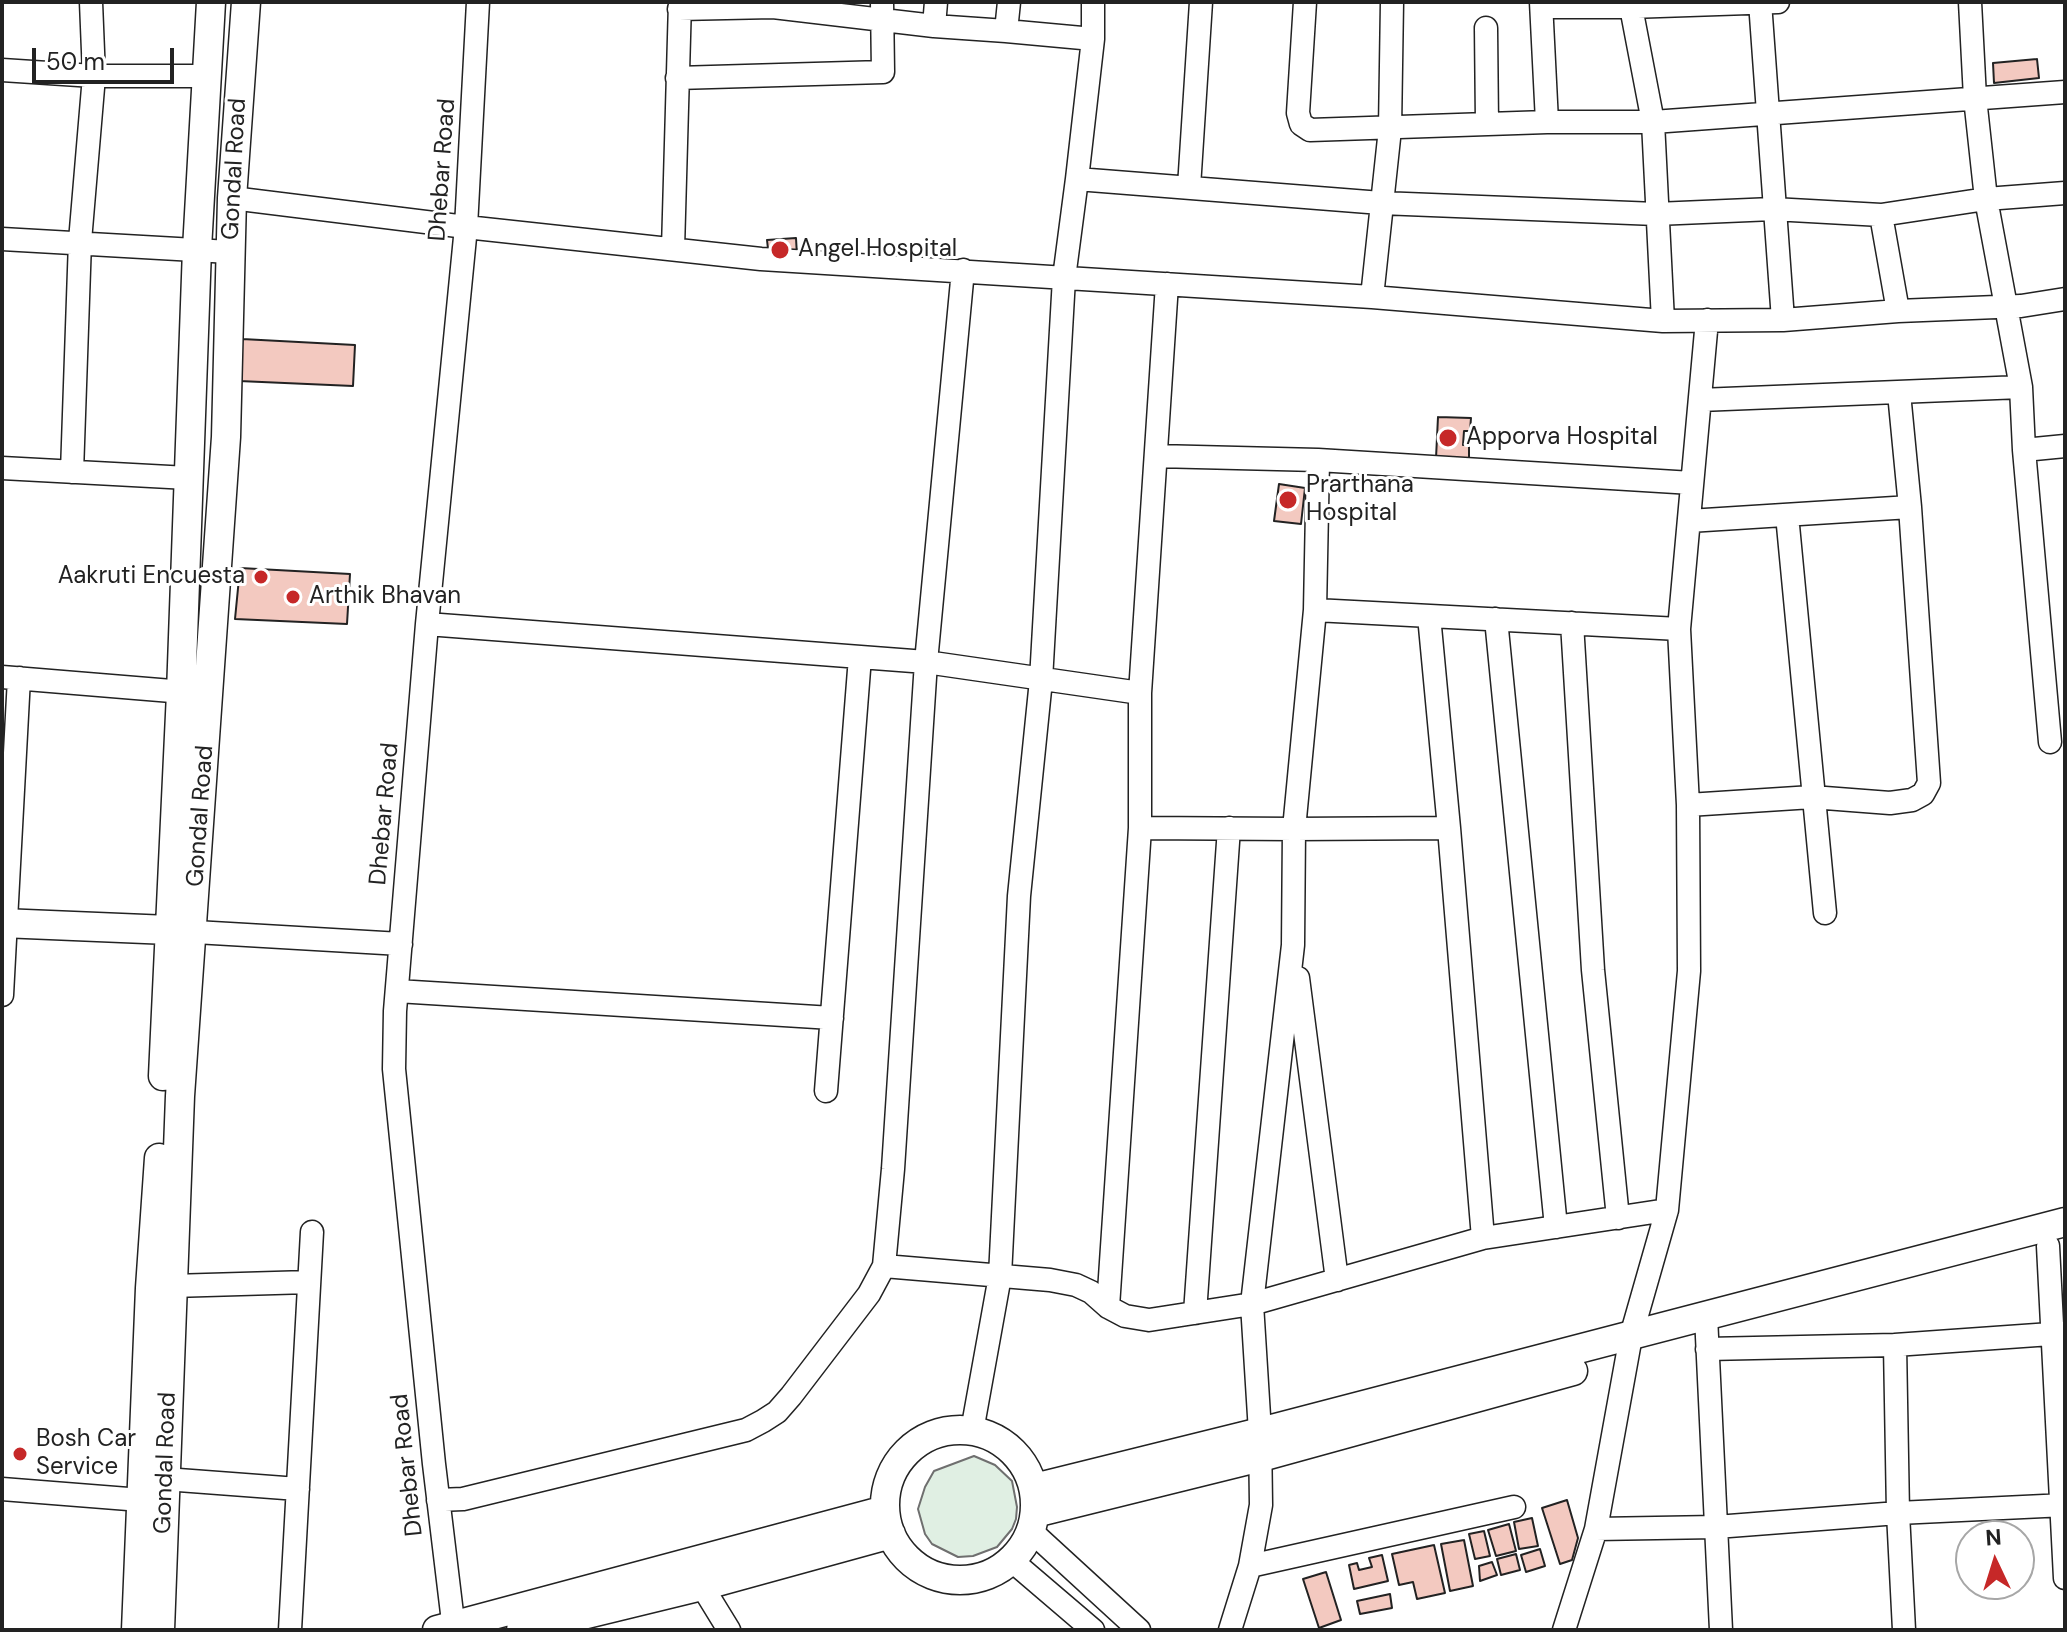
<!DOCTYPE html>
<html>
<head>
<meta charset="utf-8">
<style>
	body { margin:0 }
	#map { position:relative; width:2067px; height:1632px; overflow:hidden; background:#fff; font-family:"DM Sans",sans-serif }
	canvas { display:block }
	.frame { position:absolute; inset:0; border:4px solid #222; pointer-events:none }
	.north { position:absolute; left:1955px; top:1520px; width:80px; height:80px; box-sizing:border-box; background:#fff; border:2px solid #a7a7a7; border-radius:50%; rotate:356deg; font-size:22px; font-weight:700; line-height:32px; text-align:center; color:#222 }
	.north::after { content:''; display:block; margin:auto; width:28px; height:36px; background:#c62828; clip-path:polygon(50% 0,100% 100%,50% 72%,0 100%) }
	.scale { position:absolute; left:32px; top:48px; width:142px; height:36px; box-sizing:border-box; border:4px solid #222; border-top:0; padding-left:10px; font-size:24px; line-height:28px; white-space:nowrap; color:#222; -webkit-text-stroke:6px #fff; paint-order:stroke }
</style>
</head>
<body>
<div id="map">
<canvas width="2067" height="1632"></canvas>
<div class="frame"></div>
<div class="north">N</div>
<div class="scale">50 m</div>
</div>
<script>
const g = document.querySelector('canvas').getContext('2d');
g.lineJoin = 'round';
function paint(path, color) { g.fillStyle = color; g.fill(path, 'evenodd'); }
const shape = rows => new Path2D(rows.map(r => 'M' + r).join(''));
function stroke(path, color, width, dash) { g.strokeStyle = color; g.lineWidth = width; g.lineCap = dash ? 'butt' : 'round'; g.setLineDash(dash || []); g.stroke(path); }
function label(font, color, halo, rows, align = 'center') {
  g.font = font + ' "DM Sans",sans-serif'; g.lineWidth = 6; g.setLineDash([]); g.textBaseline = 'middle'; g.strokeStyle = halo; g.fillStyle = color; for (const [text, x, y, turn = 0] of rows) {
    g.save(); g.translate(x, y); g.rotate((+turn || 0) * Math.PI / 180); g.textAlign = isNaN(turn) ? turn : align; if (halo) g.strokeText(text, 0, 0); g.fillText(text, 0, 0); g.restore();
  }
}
const green = shape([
	[974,1456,995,1465,1012,1481,1017,1507,1016,1519,1012,1529,997,1547,973,1556,958,1557,932,1544,925,1534,918,1509,925,1487,934,1471,974,1456]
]);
paint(green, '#e0efe3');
stroke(green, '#6f6f6f', 2);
const building = shape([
	[2037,59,2039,78,1994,83,1993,63,2037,59],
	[796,238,797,256,769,258,767,240,796,238],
	[242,339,355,345,353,386,239,381,242,339],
	[1438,417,1471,418,1470,431,1464,431,1463,445,1469,445,1469,460,1436,458,1438,417],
	[1279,484,1305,488,1301,524,1274,521,1279,484],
	[240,568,350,574,347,624,235,619,240,568],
	[1567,1500,1578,1538,1572,1560,1560,1564,1542,1508,1567,1500],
	[1532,1518,1538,1546,1519,1549,1514,1522,1532,1518],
	[1509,1524,1516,1551,1496,1556,1488,1530,1509,1524],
	[1484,1531,1490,1556,1475,1559,1469,1534,1484,1531],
	[1464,1540,1473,1586,1450,1591,1441,1544,1464,1540],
	[1434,1545,1445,1593,1417,1599,1413,1582,1399,1585,1392,1554,1434,1545],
	[1540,1549,1545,1566,1526,1572,1521,1555,1540,1549],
	[1516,1554,1520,1570,1501,1575,1497,1559,1516,1554],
	[1382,1555,1388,1581,1354,1589,1349,1565,1357,1563,1359,1570,1372,1567,1369,1558,1382,1555],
	[1492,1562,1497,1575,1480,1581,1479,1566,1492,1562],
	[1326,1572,1341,1620,1319,1628,1303,1579,1326,1572],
	[1390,1594,1392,1608,1360,1614,1357,1601,1390,1594]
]);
paint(building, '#f3c9c0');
stroke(building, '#222', 2);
const minor = shape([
	[1305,2,1298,113,1301,124,1310,130,1547,122,1653,122,2065,92],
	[1541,2,1547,122],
	[1630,2,1653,122,1663,321],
	[1760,2,1783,320],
	[1970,2,1975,98,1986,199,2065,193],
	[1542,7,1630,7,1778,2],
	[679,9,773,7,934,26,936,2],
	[934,26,1006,31,1009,2],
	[1486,28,1487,124],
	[1006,31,1093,39,1093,2],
	[2,70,94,76,208,76],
	[677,78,883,72,882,2],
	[1077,179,1093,39],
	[1189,187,1201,2],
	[232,198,466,227,761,259,1372,297,1663,321,1783,320,1898,311,2021,306,2065,299],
	[1881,215,1898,311],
	[2,239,230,252],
	[673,249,680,2],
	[1372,297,1390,129,1392,2],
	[2021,387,2024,450,2050,742],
	[2024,450,2065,446],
	[1156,456,1318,460,1692,483],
	[1318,460,1315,610,1679,629],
	[2,468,188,478],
	[72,472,80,241,94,76,91,2],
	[1787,515,1825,913],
	[1689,521,1910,507],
	[1315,610,1294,829,1449,828,1483,1238],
	[1429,616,1449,828],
	[1496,619,1556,1227],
	[1572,623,1593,970,1618,1218],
	[427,624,926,662,1140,693],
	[2,677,196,693],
	[1688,805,1812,797,1890,803,1912,800,1923,794,1929,783,1910,507,1899,393],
	[1140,828,1294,829,1293,945,1252,1304,1260,1432,1261,1505,1250,1566,1230,1630],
	[178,931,401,944],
	[1298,978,1337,1280],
	[397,991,832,1018],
	[2,995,19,678],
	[826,1091,860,657],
	[2048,1246,2065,1578],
	[884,1266,1050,1280,1076,1285,1091,1292,1108,1307,1125,1316,1149,1320,1252,1304,1483,1238,1667,1210],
	[172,1286,309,1282],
	[1108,1307,1140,828,1140,693,1167,284],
	[1195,1313,1229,828],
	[1706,1316,1721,1630],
	[1895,1345,2065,1333],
	[1707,1349,1895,1345,1898,1513,1904,1630],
	[972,1431,1000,1276,1019,896,1041,680,1064,278,1077,179,1381,203,1656,214,1773,209,1881,215,1986,199,2021,387,1700,400],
	[165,1479,298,1489],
	[2,1489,141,1500,156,1503],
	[438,1500,463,1499,746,1430,763,1421,777,1412,791,1396,869,1294,884,1266,893,1169,926,662,963,270],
	[1596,1529,1716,1527,1898,1513,2065,1505],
	[1031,1531,1139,1630],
	[1011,1560,1093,1630],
	[1250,1566,1514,1507],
	[702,1586,729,1630],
	[290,1630,312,1232],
	[454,1630,434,1464,394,1069,395,1011,427,624,466,227,478,2],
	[1564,1630,1596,1529,1631,1336,1667,1210,1689,971,1688,805,1679,629,1707,320]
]);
const major = shape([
	[2,923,169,930],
	[163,1076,181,693,197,249,211,2],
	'885 1505a75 75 0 1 1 150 0a75 75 0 1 1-150 0Z',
	[1034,1488,1260,1432,2065,1222],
	[1035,1513,1261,1457,1573,1371],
	[136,1630,150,1288,159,1158],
	[160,1630,180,1096,226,437,232,198,246,2],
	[437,1630,885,1510],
	[521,1630,702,1586,891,1534]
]);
stroke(minor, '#222', 25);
stroke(major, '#222', 31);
stroke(minor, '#fff', 22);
stroke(major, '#fff', 28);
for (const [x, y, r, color] of [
	[780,250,10,"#c62828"],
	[1448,438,10,"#c62828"],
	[1288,500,10,"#c62828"],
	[261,577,8,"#c62828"],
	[293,597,8,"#c62828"],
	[20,1454,8,"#c62828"]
]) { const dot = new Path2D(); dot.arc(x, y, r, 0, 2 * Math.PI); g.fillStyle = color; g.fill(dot); stroke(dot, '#fff', 3); }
label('24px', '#222', '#fff', [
	["Gondal Road",235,169,-87],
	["Dhebar Road",443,170,-86],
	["Dhebar Road",385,814,-85],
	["Gondal Road",201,816,-86],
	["Gondal Road",166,1463,-88],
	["Dhebar Road",408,1465,-96]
]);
label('24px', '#222', '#fff', [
	["Angel Hospital",798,250],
	["Apporva Hospital",1466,438],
	["Prarthana",1306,486],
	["Hospital",1306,514],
	["Aakruti Encuesta",245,577,"right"],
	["Arthik Bhavan",309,597],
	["Bosh Car",36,1440],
	["Service",36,1468]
], 'left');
</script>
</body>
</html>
